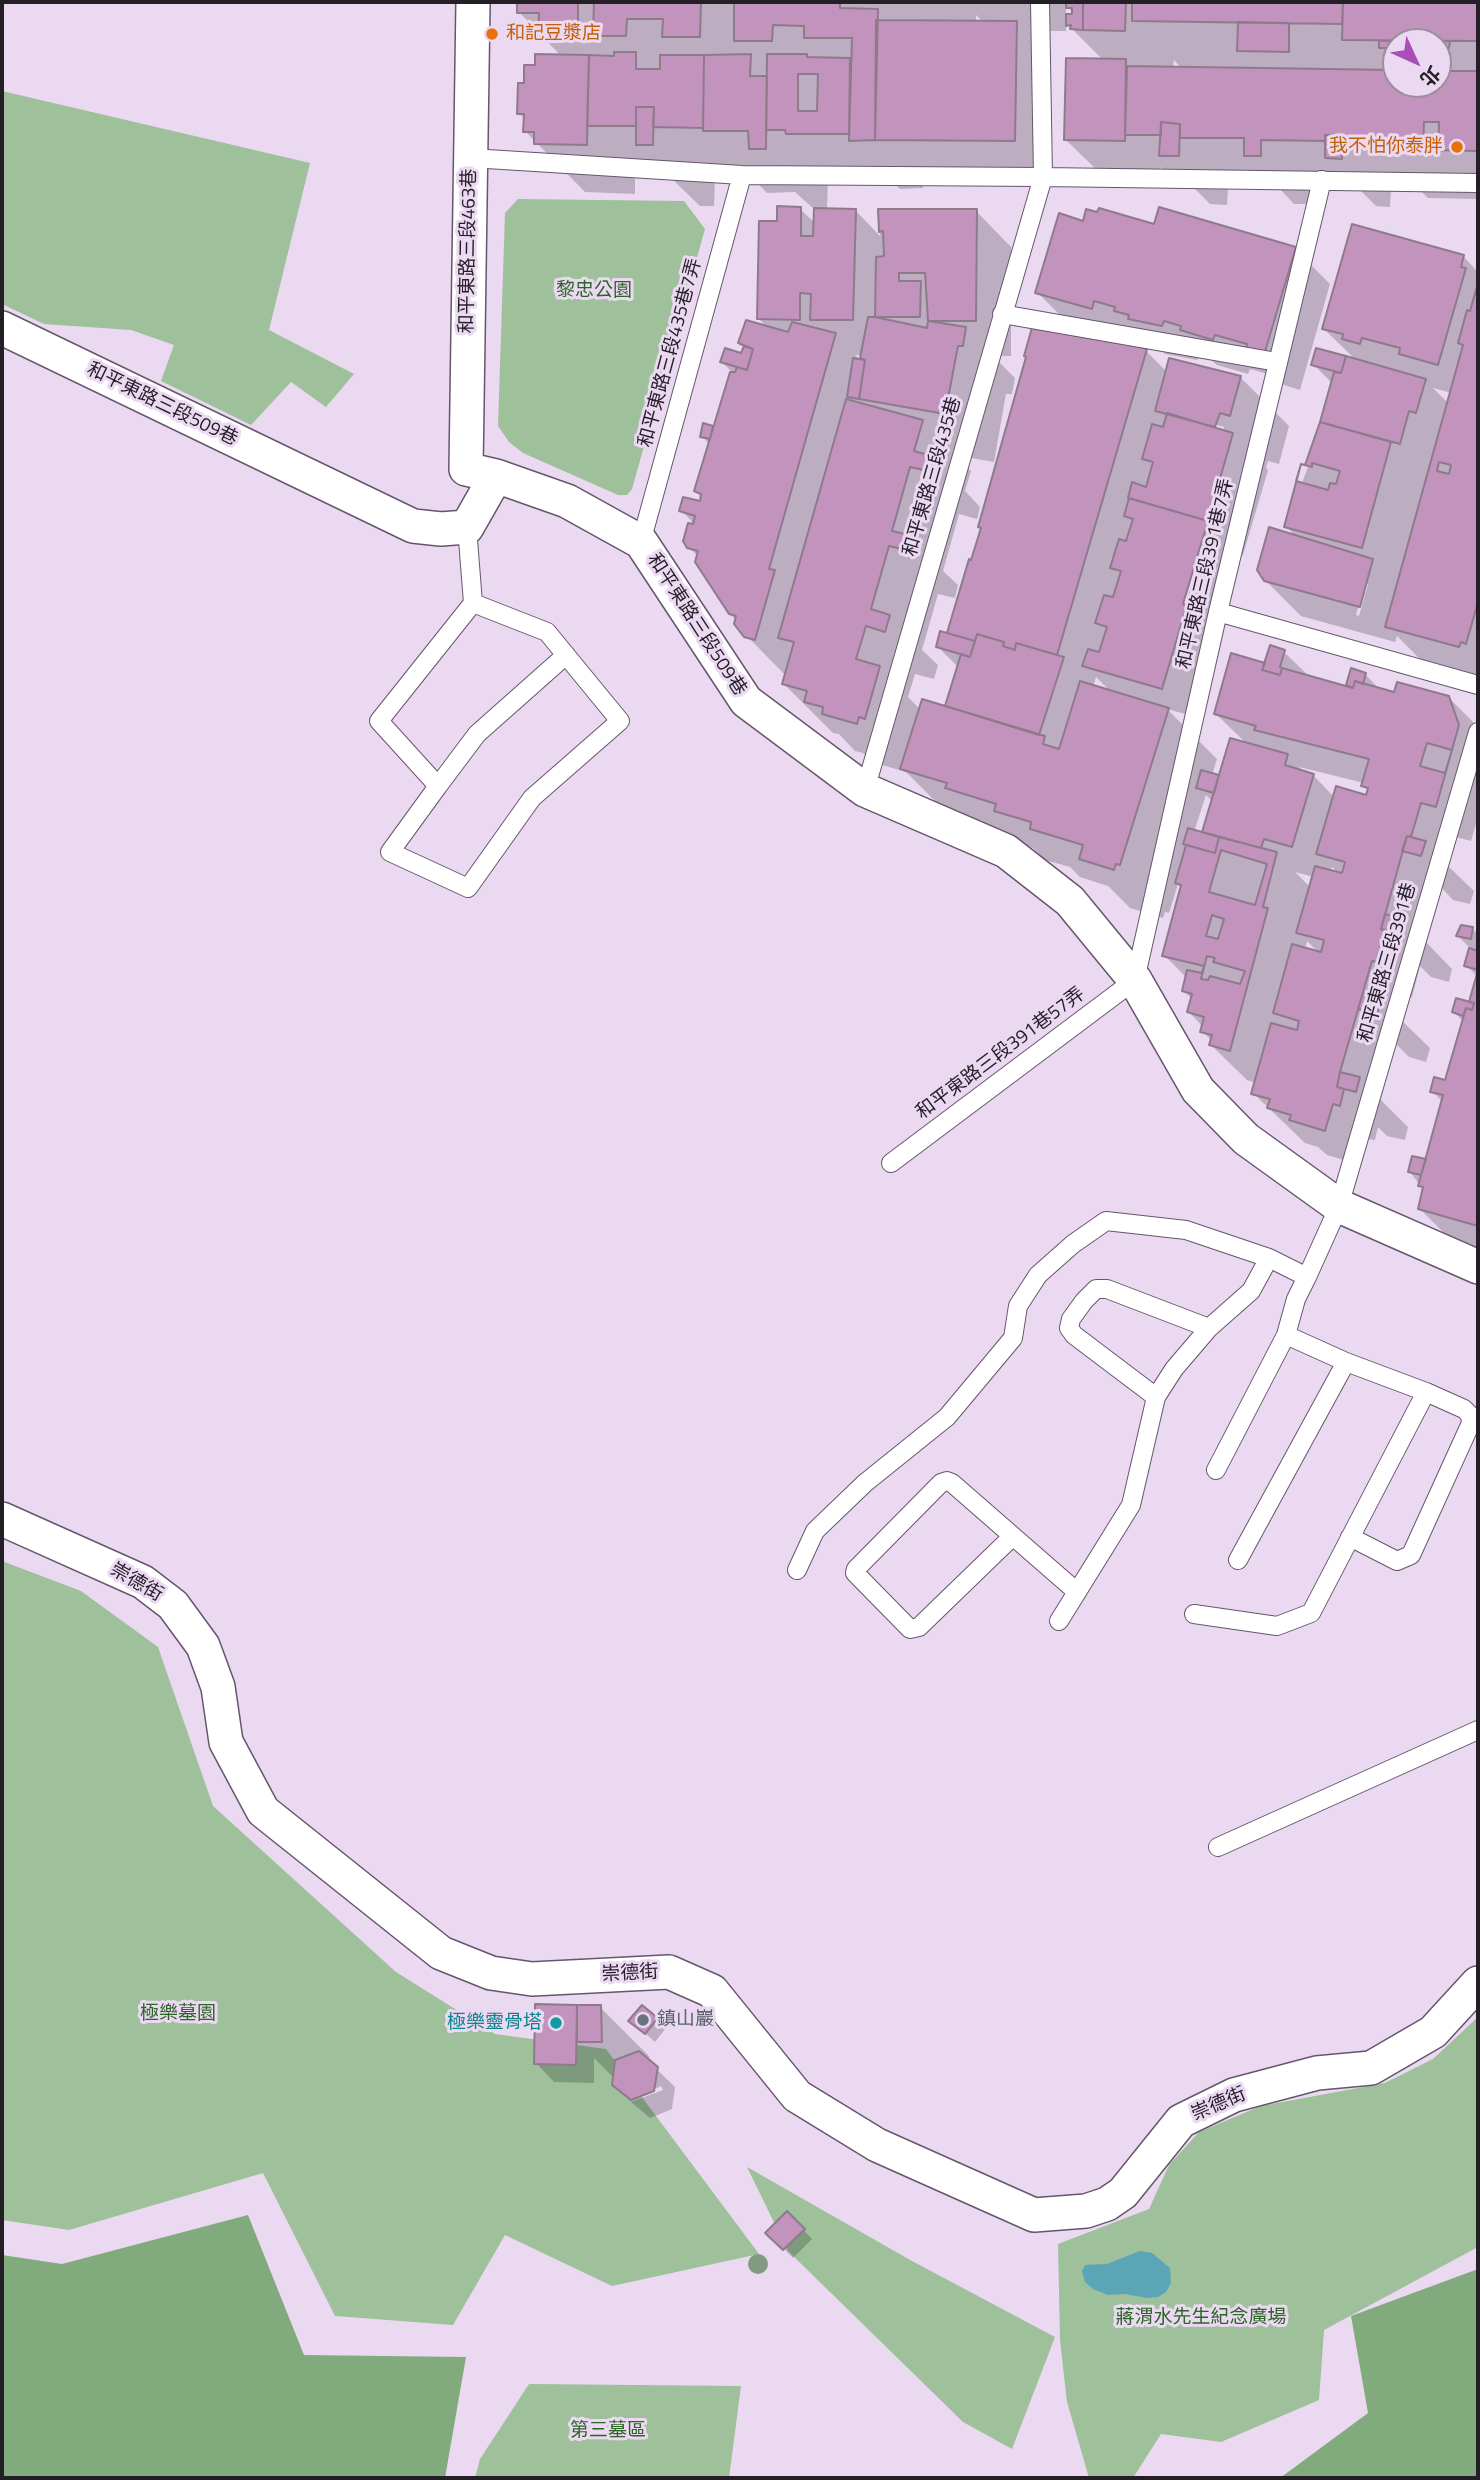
<!DOCTYPE html>
<html>
<head>
<meta charset="utf-8">
<style>
	body { margin:0 }
	#map { position:relative; width:1480px; height:2480px; overflow:hidden; background:#ebd9f1; font-family:"Titillium Web","Noto Sans TC",sans-serif }
	canvas { display:block }
	.frame { position:absolute; inset:0; border:4px solid #241e26; pointer-events:none }
	.north { position:absolute; left:1382px; top:28px; width:70px; height:70px; box-sizing:border-box; background:#ebd9f1; border:2px solid #9b8ea0; border-radius:50%; rotate:135deg; font-size:19px; font-weight:700; line-height:28px; text-align:center; color:#241e26 }
	.north::after { content:''; display:block; margin:auto; width:24px; height:32px; background:#aa4db6; clip-path:polygon(50% 0,100% 100%,50% 72%,0 100%) }
</style>
</head>
<body>
<div id="map">
<canvas width="1480" height="2480"></canvas>
<div class="frame"></div>
<div class="north">北</div>
</div>
<script>
const g = document.querySelector('canvas').getContext('2d');
g.lineJoin = 'round';
function paint(path, color) { g.fillStyle = color; g.fill(path, 'evenodd'); }
const shape = rows => new Path2D(rows.map(r => 'M' + r).join(''));
function stroke(path, color, width, dash) { g.strokeStyle = color; g.lineWidth = width; g.lineCap = dash ? 'butt' : 'round'; g.setLineDash(dash || []); g.stroke(path); }
function label(font, color, halo, rows, align = 'center') {
  g.font = font + ' "Titillium Web","Noto Sans TC",sans-serif'; g.lineWidth = 6; g.setLineDash([]); g.textBaseline = 'middle'; g.strokeStyle = halo; g.fillStyle = color; for (const [text, x, y, turn = 0] of rows) {
    g.save(); g.translate(x, y); g.rotate((+turn || 0) * Math.PI / 180); g.textAlign = isNaN(turn) ? turn : align; if (halo) g.strokeText(text, 0, 0); g.fillText(text, 0, 0); g.restore();
  }
}
paint(shape([
	[2,91,310,163,269,330,354,374,326,407,291,382,251,425,161,381,174,345,131,330,44,324,2,304],
	[518,199,684,201,705,229,632,489,627,495,618,495,523,453,509,442,498,426,505,213],
	[2,1561,81,1591,158,1647,213,1806,396,1972,495,2034,606,2049,759,2254,612,2286,505,2235,453,2325,335,2316,263,2173,69,2230,2,2220],
	[1478,2017,1478,2247,1324,2330,1319,2400,1221,2442,1161,2434,1133,2478,1089,2478,1067,2402,1060,2340,1058,2244,1149,2209,1169,2165,1199,2132,1261,2106,1385,2083,1433,2059],
	[747,2167,912,2261,1055,2337,1012,2449,963,2422,788,2251],
	[529,2384,741,2386,729,2478,475,2478,480,2459]
]), '#9ec09a');
paint(shape([
	[248,2215,304,2355,466,2357,445,2478,2,2478,2,2255,62,2264],
	[1478,2269,1478,2478,1280,2478,1368,2413,1351,2316]
]), '#82ab7d');
paint(shape([
	[1140,2251,1152,2253,1170,2268,1171,2283,1166,2292,1158,2297,1147,2298,1125,2294,1108,2295,1093,2289,1085,2282,1082,2271,1085,2265,1107,2264]
]), '#5aa6b7');
paint(shape([
	[519,2,1478,2,1478,199,1428,198,1418,188,1391,188,1390,207,1376,206,1359,189,1310,188,1309,204,1294,204,1277,186,1228,186,1227,205,1210,204,1189,183,1176,183,1160,167,1160,176,1102,175,1066,140,1103,60,1066,23,1066,31,1034,31,1034,36,1030,36,1051,58,1050,176,923,175,923,188,900,189,893,183,828,178,827,210,855,210,880,236,880,211,976,211,1011,247,1011,356,993,356,1015,378,1012,394,1006,394,994,462,955,455,971,471,965,491,980,507,977,519,959,514,943,571,958,585,955,598,938,594,922,650,938,665,934,679,915,674,908,697,920,709,946,708,958,667,938,647,954,637,973,562,1075,330,1037,292,1084,223,1155,226,1295,249,1330,284,1300,390,1284,385,1275,376,1250,369,1248,374,1217,365,1210,359,1199,356,1197,360,1165,354,1159,348,1127,345,1146,351,1167,372,1240,377,1289,426,1279,464,1268,461,1266,468,1268,470,1243,555,1234,553,1189,715,1167,709,1217,759,1212,775,1218,777,1247,744,1216,714,1266,665,1284,652,1310,677,1352,689,1348,685,1365,674,1381,691,1395,694,1448,697,1478,727,1478,817,1471,841,1456,837,1448,866,1474,891,1470,904,1453,900,1438,884,1423,939,1452,969,1449,982,1431,977,1420,966,1412,997,1407,996,1400,1019,1430,1048,1426,1062,1409,1057,1394,1042,1378,1097,1408,1127,1405,1140,1387,1136,1378,1127,1375,1140,1368,1139,1361,1165,1327,1155,1318,1147,1305,1143,1253,1093,1256,1083,1247,1080,1211,1045,1212,1041,1202,1031,1203,1027,1189,1012,1192,999,1184,991,1187,978,1164,955,1182,888,1178,884,1169,913,1165,912,1163,918,1130,908,1108,886,1080,877,1070,867,1045,860,1033,848,996,837,951,817,906,772,872,762,863,753,855,751,839,734,833,733,784,684,786,676,746,635,730,613,698,557,689,547,698,528,681,510,701,504,702,498,696,491,710,445,702,436,704,425,715,428,732,372,722,362,742,355,745,348,740,343,769,329,758,318,779,222,800,209,815,223,815,210,795,192,767,193,751,177,715,176,714,206,700,206,667,174,635,174,635,194,585,192,525,131,526,120,519,113,526,85,536,67,561,56,519,12],
	[1066,6,1076,15,1066,16],
	[976,15,983,22,976,22],
	[1396,42,1438,42,1438,84,1396,84],
	[1174,60,1182,69,1173,68],
	[855,355,863,355,862,361],
	[1213,424,1224,427,1223,431,1213,428],
	[1200,543,1203,543,1183,613,1179,612],
	[1096,677,1112,693,1093,687],
	[1299,767,1364,783,1369,791,1368,797,1334,797,1313,775,1305,773],
	[1206,795,1213,802,1204,831,1209,836,1194,832],
	[1332,867,1340,875,1330,872],
	[1295,872,1314,877,1311,888],
	[1307,941,1319,953,1305,949],
	[1463,256,1478,272,1478,687,1436,675,1397,636,1395,642,1301,616,1265,580,1297,538,1286,526,1315,448,1333,384,1313,364,1357,361,1324,329],
	[1433,388,1452,393,1449,404],
	[1365,584,1368,584,1359,616,1356,615],
	[1473,929,1478,935,1478,1251,1455,1244,1420,1209,1424,1190,1409,1171,1427,1161,1443,1102,1432,1091,1446,1082,1464,1022,1454,1012,1470,1003,1478,977,1466,965,1471,949,1458,936],
	[577,2006,579,2009,600,2007,649,2056,650,2063,675,2087,672,2109,650,2118,631,2102,663,2090,661,2086,630,2101,613,2084,614,2078,594,2058,594,2083,554,2082,536,2063],
	[657,2019,666,2028,655,2042,631,2021],
	[787,2213,812,2239,793,2258,768,2233]
]), '#0003');
const building = shape([
	[517,2,578,2,578,36,538,35,539,13,517,13,517,2],
	[594,2,701,2,700,37,662,37,663,19,627,19,626,36,593,36,594,2],
	[734,2,840,2,840,8,878,9,875,140,849,141,852,38,804,38,804,26,773,25,772,41,734,41,734,2],
	[1066,2,1083,2,1083,30,1070,29,1071,25,1066,26,1066,14,1072,14,1072,8,1066,8,1066,2],
	[1083,2,1126,2,1125,31,1083,30,1083,2],
	[1132,2,1343,2,1342,24,1132,21,1132,2],
	[1343,2,1478,2,1478,41,1342,40,1343,2],
	[876,20,1017,21,1015,141,875,140,876,20],
	[1238,22,1289,23,1289,52,1237,51,1238,22],
	[1379,41,1450,41,1449,48,1438,48,1438,42,1396,42,1396,48,1379,48,1379,41],
	[614,52,636,52,636,69,660,69,660,55,704,55,703,128,653,127,654,107,636,107,636,126,587,126,589,55,614,56,614,52],
	[535,54,589,55,587,145,534,144,534,132,523,132,524,114,517,114,518,83,524,83,524,65,535,65,535,54],
	[751,54,750,76,767,76,766,149,749,149,748,131,703,131,704,55,751,54],
	[767,54,807,54,807,57,850,58,849,134,786,134,785,130,766,130,767,54],
	[1066,58,1126,59,1125,141,1064,140,1066,58],
	[1127,66,1396,70,1396,84,1438,84,1438,71,1478,71,1478,151,1377,149,1378,140,1343,139,1343,135,1325,135,1325,141,1261,140,1261,156,1244,156,1244,138,1180,138,1180,124,1161,122,1161,135,1125,135,1127,66],
	[798,74,818,74,817,111,798,111,798,74],
	[636,107,654,107,653,145,636,145,636,107],
	[1161,122,1180,124,1179,156,1159,156,1161,122],
	[1424,122,1439,122,1438,151,1423,150,1424,122],
	[1325,135,1343,135,1342,159,1325,158,1325,135],
	[777,206,801,207,801,236,813,236,814,208,856,209,853,320,810,320,811,294,800,293,800,320,757,319,759,221,777,221,777,206],
	[1159,207,1296,247,1264,355,1246,350,1247,344,1215,335,1213,340,1180,330,1181,326,1164,321,1162,326,1128,319,1129,315,1114,311,1115,307,1094,301,1092,309,1035,293,1059,213,1083,221,1086,209,1097,212,1099,208,1154,224,1159,207],
	[878,209,977,209,976,321,928,321,925,273,899,273,899,281,921,281,920,317,875,317,876,257,884,256,883,231,879,232,878,209],
	[1352,224,1464,255,1461,267,1466,268,1438,365,1399,354,1400,348,1362,338,1360,344,1342,339,1343,334,1322,329,1352,224],
	[1478,283,1478,602,1466,644,1461,642,1459,647,1385,627,1463,345,1458,343,1467,310,1470,311,1478,283],
	[868,317,875,317,927,328,928,321,966,327,963,346,958,346,945,414,859,399,865,360,860,358,868,317],
	[1035,317,1147,349,1057,655,1016,643,1015,650,1003,646,1004,642,977,634,975,641,947,633,969,559,971,560,981,528,978,527,1026,357,1024,356,1035,317],
	[746,320,788,332,792,322,836,333,769,569,775,570,755,640,744,637,734,624,736,616,729,614,695,562,698,551,687,548,683,541,688,523,693,524,695,516,679,511,683,497,700,501,701,494,694,491,730,372,735,372,737,367,747,370,753,349,738,343,746,320],
	[744,346,753,349,747,370,720,362,725,348,741,353,744,346],
	[1316,348,1346,356,1341,373,1311,365,1316,348],
	[1346,356,1426,379,1416,413,1409,411,1400,444,1320,422,1334,372,1341,373,1346,356],
	[853,358,865,360,859,399,847,397,853,358],
	[1169,358,1241,376,1230,416,1220,413,1215,427,1155,411,1169,358],
	[846,399,923,420,914,451,932,456,928,471,910,467,892,531,910,535,906,550,889,546,871,609,890,615,885,632,866,626,856,659,880,666,865,719,859,717,857,724,822,714,823,707,804,702,807,691,782,684,794,642,778,638,846,399],
	[1167,413,1233,433,1208,521,1128,498,1132,482,1146,487,1153,462,1142,459,1152,424,1163,427,1167,413],
	[1320,422,1391,442,1362,548,1284,527,1301,464,1305,465,1320,422],
	[703,423,713,426,710,439,700,437,703,423],
	[1439,462,1451,465,1449,474,1437,471,1439,462],
	[1312,463,1340,471,1336,484,1330,483,1328,490,1296,481,1301,464,1312,467,1312,463],
	[1129,498,1208,521,1183,604,1187,605,1162,689,1082,666,1088,649,1099,652,1107,627,1095,623,1104,595,1113,597,1121,571,1110,568,1119,539,1126,541,1133,519,1124,516,1129,498],
	[1269,527,1373,559,1360,607,1264,581,1257,570,1269,527],
	[940,631,975,641,970,657,936,647,940,631],
	[977,634,1004,642,1003,646,1015,650,1016,643,1064,657,1039,735,945,706,961,654,970,657,977,634],
	[1270,645,1285,650,1280,667,1282,668,1280,675,1262,670,1270,645],
	[1231,653,1265,663,1262,670,1280,675,1282,668,1353,688,1355,681,1394,692,1397,682,1449,696,1459,725,1436,807,1421,803,1411,837,1407,836,1381,929,1385,931,1376,962,1372,961,1340,1072,1337,1087,1344,1089,1340,1106,1333,1104,1325,1131,1289,1120,1291,1115,1267,1108,1270,1099,1251,1094,1271,1023,1297,1030,1299,1021,1273,1013,1292,944,1321,952,1324,940,1296,933,1315,866,1342,873,1345,862,1316,854,1336,786,1366,795,1368,788,1361,786,1369,759,1254,730,1256,726,1214,714,1231,653],
	[1351,668,1366,673,1363,684,1355,681,1353,688,1346,685,1351,668],
	[1080,681,1169,708,1120,865,1116,864,1114,870,1079,859,1083,845,1030,829,1031,822,994,811,996,804,945,788,947,783,900,769,922,699,1045,736,1043,744,1059,749,1080,681],
	[1230,738,1288,754,1285,765,1314,774,1292,847,1264,839,1261,848,1202,832,1230,738],
	[1427,743,1452,750,1445,773,1420,766,1427,743],
	[1201,770,1219,775,1214,793,1196,788,1201,770],
	[1188,828,1219,837,1215,853,1183,844,1188,828],
	[1407,836,1426,841,1421,856,1402,851,1407,836],
	[1219,837,1277,852,1263,907,1268,908,1230,1051,1209,1045,1212,1035,1200,1032,1204,1017,1187,1012,1192,994,1182,991,1187,970,1202,973,1204,966,1162,956,1181,885,1175,883,1186,845,1215,853,1219,837],
	[1221,850,1267,864,1255,905,1209,892,1221,850],
	[1385,914,1404,919,1400,934,1381,929,1385,914],
	[1212,915,1224,919,1218,939,1206,936,1212,915],
	[1461,925,1473,927,1471,939,1456,936,1461,925],
	[1469,948,1478,951,1478,970,1464,966,1469,948],
	[1207,956,1215,958,1213,962,1245,971,1240,984,1210,976,1208,980,1201,979,1207,956],
	[1478,970,1478,1226,1418,1209,1423,1187,1418,1186,1443,1095,1430,1092,1434,1077,1445,1080,1466,1008,1472,1010,1474,1003,1469,1002,1478,970],
	[1363,993,1382,998,1377,1014,1358,1009,1363,993],
	[1456,998,1474,1003,1472,1010,1466,1008,1463,1016,1452,1012,1456,998],
	[1340,1072,1360,1077,1356,1092,1337,1087,1340,1072],
	[1412,1156,1426,1159,1421,1175,1408,1172,1412,1156],
	[535,2004,577,2005,576,2065,534,2064,535,2004],
	[577,2005,601,2005,602,2042,577,2042,577,2005],
	[642,2005,658,2018,645,2034,628,2021,642,2005],
	[639,2051,658,2067,654,2091,631,2100,612,2085,615,2060,639,2051],
	[787,2211,805,2229,783,2250,765,2233,787,2211]
]);
paint(building, '#c293bd');
stroke(building, '#8f7a8c', 2);
const lane = shape([
	[471,158,742,175,1043,177,1478,183],
	[1002,314,1277,362],
	[467,527,473,603,379,721,438,786,390,852,468,888,532,798,620,721,547,632,473,603],
	[641,542,742,175],
	[1218,612,1478,685],
	[438,786,477,734,566,655],
	[865,790,1043,177,1040,2],
	[891,1163,1135,980,1218,612,1322,180],
	[1286,1335,1346,1362,1426,1392,1464,1409,1470,1415,1471,1423,1411,1555,1397,1561,1350,1537],
	[1156,1397,1074,1335,1069,1328,1071,1319,1084,1301,1096,1289,1107,1289,1209,1328],
	[1216,1470,1286,1335,1296,1299,1307,1277],
	[1013,1536,919,1627,910,1629,855,1573,856,1569,941,1483,947,1481,952,1483,1077,1592],
	[1238,1560,1346,1362],
	[797,1570,815,1531,865,1483,947,1417,1013,1338,1018,1306,1038,1275,1073,1244,1106,1221,1186,1230,1269,1258,1307,1277,1339,1206,1478,732],
	[1194,1614,1277,1626,1311,1613,1426,1392],
	[1059,1621,1131,1505,1156,1397,1174,1369,1209,1328,1251,1291,1269,1258],
	[1218,1847,1478,1730]
]);
const street = shape([
	[473,2,466,469,496,476],
	[2,328,413,526,441,529,467,527,496,476,567,501,641,542,746,701,865,790,1006,851,1070,901,1135,980,1198,1090,1246,1139,1339,1206,1478,1267],
	[2,1519,143,1582,173,1605,203,1646,218,1687,226,1742,263,1811,441,1953,491,1973,532,1979,669,1972,712,1991,797,2096,877,2145,1034,2215,1086,2211,1107,2204,1123,2193,1181,2121,1234,2095,1317,2073,1371,2068,1433,2032,1478,1983]
]);
stroke(lane, '#65566b', 20);
stroke(street, '#65566b', 36);
stroke(lane, '#fff', 18);
stroke(street, '#fff', 33);
g.fillStyle = '#829982';
for (const [x, y] of [
	[758,2264]
]) { g.beginPath(); g.arc(x, y, 10, 0, 2 * Math.PI); g.fill(); }
for (const [x, y, r, color] of [
	[492,34,7,"#e8710a"],
	[1457,147,7,"#e8710a"],
	[643,2020,7,"#6b7280"],
	[556,2023,7,"#0f9aa8"]
]) { const dot = new Path2D(); dot.arc(x, y, r, 0, 2 * Math.PI); g.fillStyle = color; g.fill(dot); stroke(dot, '#ebd9f1', 2.5); }
label('19px', '#c56008', '#ebd9f1', [
	["和記豆漿店",506,34],
	["我不怕你泰胖",1443,147,"right"]
], 'left');
label('19px', '#241e26', '#ebd9f1', [
	["和平東路三段463巷",469,251,-89],
	["和平東路三段435巷7弄",671,353,-75],
	["和平東路三段509巷",162,405,26],
	["和平東路三段435巷",933,477,-74],
	["和平東路三段391巷7弄",1206,574,-77],
	["和平東路三段509巷",696,625,57],
	["和平東路三段391巷",1388,963,-74],
	["和平東路三段391巷57弄",1001,1054,-37],
	["崇德街",136,1583,30],
	["崇德街",630,1974,-3],
	["崇德街",1219,2105,-23]
]);
label('19px', '#2d6427', '#ebd9f1', [
	["黎忠公園",594,291],
	["極樂墓園",178,2014],
	["蔣渭水先生紀念廣場",1201,2318],
	["第三墓區",608,2431]
]);
label('19px', '#5b616d', '#ebd9f1', [
	["鎮山巖",657,2020]
], 'left');
label('19px', '#0d838f', '#ebd9f1', [
	["極樂靈骨塔",542,2023]
], 'right');
</script>
</body>
</html>
